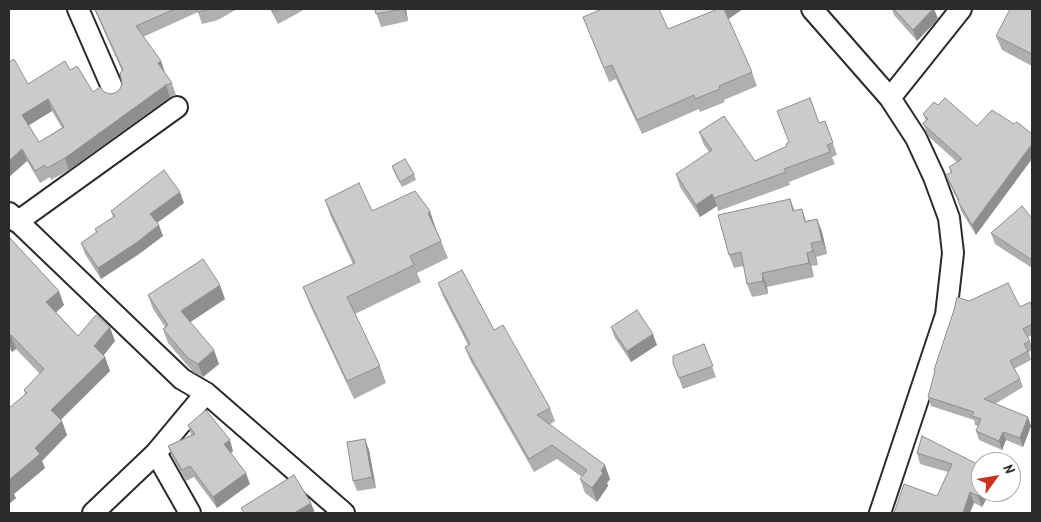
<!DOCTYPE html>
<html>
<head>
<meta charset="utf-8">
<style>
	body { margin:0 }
	#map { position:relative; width:1041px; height:522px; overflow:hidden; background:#fff; font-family:Kalam,sans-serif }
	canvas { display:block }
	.frame { position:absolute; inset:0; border:10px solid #2b2b2b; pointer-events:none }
	.north { position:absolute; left:971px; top:452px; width:50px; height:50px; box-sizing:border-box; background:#fff; border:1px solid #aaa; border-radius:50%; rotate:58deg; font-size:14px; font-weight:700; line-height:20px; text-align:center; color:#2b2b2b }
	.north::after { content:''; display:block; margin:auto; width:18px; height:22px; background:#c8321e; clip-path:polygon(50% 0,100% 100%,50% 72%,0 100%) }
</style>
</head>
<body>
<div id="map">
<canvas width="1041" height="522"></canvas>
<div class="frame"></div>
<div class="north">N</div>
</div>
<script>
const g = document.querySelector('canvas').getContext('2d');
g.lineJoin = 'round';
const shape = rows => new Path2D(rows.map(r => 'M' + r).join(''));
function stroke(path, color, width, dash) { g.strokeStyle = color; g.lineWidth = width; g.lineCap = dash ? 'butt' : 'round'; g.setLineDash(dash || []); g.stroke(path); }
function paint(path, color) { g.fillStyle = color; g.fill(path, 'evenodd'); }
const minor = shape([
	[78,9,115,94],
	[812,9,890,98,916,138,934,177,949,218,953,253,946,315,880,513],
	[890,98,961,9],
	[9,213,182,379,206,393,344,513],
	[17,222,177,107],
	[93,513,156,453],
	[190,513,156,453,206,393]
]);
stroke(minor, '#2b2b2b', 24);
stroke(minor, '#fff', 20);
paint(shape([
	[94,9,237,9,218,20,202,24,198,12,143,37,161,61,165,73,172,83,176,95,170,97,69,170,51,180,50,177,40,183,27,161,9,177,28,84,70,70,93,92,104,92,110,94,115,93,120,89,122,84,122,71],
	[52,111,62,128,39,142,29,125],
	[270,9,302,9,302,11,278,24],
	[375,9,406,9,408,21,381,27],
	[714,9,743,9,728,19,752,72,757,86,724,100,725,102,700,112,699,109,642,134,616,79,609,82,583,17,668,29,715,10],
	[892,9,934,9,938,19,917,41,894,15],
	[1032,9,1032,66,1002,50,996,36],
	[938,105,977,126,976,235,961,211,958,201,950,185,946,175,951,173,949,167,957,162,928,136,923,123,926,121,923,114],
	[825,121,837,155,832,157,835,164,789,182,790,185,718,211,717,206,700,217,680,187,676,174,709,152,704,145,699,132,755,161,787,146,789,143,819,123],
	[392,166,414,174,416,180,402,187,394,172],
	[790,199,795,211,802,209,806,221,817,219,822,232,827,254,816,257,818,265,811,266,814,277,767,287,768,294,752,297,747,284,744,266,734,268,729,255],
	[325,200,372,211,436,229,448,258,417,273,421,282,355,314,380,366,386,383,354,399,310,305,303,287,353,264,331,217],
	[184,203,157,223,163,236,139,254,101,279,85,254,81,243,96,233,95,229,113,217,111,211],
	[1032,218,1032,268,995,244,991,233],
	[9,237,64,305,56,312,78,336,115,341,103,356,105,357,110,371,61,420,67,435,42,461,45,468,14,494,16,498,9,504,9,409,25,394,24,390,40,374,16,349,12,352,9,348],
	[438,283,494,330,550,408,555,421,549,425,610,479,607,483,608,486,597,502,585,493,580,479,582,477,557,459,534,472,470,360,465,347,468,345,443,296],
	[148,295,225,299,190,322,219,364,203,377,193,372,168,343,163,329,165,327,153,309],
	[969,301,1020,307,1032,307,1032,335,1028,337,1032,346,1032,350,1029,352,1031,360,1014,369,1020,379,1023,387,995,404,1028,417,1031,426,1023,447,1006,440,1002,450,979,440,976,431,978,426,975,425,974,420,931,406,928,397,935,373,934,370],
	[611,327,657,345,631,362,615,338],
	[704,344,716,377,683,389,673,363],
	[188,425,233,451,231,453,250,484,217,508,194,477,186,481,172,457,168,446,191,435],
	[922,436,981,492,990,492,982,507,974,503,937,496,948,472,920,464,917,453],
	[369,450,376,488,357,491,353,481]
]), '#afafaf');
paint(shape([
	[404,9,406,9,408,21],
	[719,9,743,9,724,22],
	[933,9,934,9,938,19,917,41,913,30],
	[161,61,165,73,162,75,158,63],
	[166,85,170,97,69,170,65,158],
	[48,99,52,111,26,127,22,115],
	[1032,144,1032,159,976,235,972,225],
	[22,149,27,161,9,177,9,161],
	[180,192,184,203,154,225,150,214],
	[712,194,717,206,700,217,696,205],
	[430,211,436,229,434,230,428,213],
	[817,219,822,232,827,254,822,241],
	[159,225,163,236,139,254,101,279,98,268],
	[811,243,816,257,818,265,813,251],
	[807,253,811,266,814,277,809,263],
	[762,273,767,287,768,294,763,281],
	[220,285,225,299,186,325,181,311],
	[59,291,64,305,51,317,46,302],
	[110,327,115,341,99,361,94,346],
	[653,334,657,345,631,362,627,351],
	[11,335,16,349,12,352,9,342,9,336],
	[214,350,219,364,203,377,198,364],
	[105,357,110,371,56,424,51,410],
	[1028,417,1031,426,1023,447,1020,438],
	[62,421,67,435,42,461,45,468,14,494,16,498,9,504,9,480,35,448],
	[1003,432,1006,440,1002,450,999,441],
	[365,439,369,450,376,488,372,477],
	[230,440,233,451,228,455,224,444],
	[605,465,610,479,607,483,608,486,597,502,592,488,601,471],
	[246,473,250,484,217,508,213,497],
	[970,492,974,503,970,513,963,513],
	[981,492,990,492,982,507,978,496],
	[311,503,315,513,294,513]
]), '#8e8e8e');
const building = shape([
	[95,9,175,9,136,26,161,61,158,63,172,83,166,85,65,158,47,168,45,165,35,171,22,149,9,161,9,62,14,59,28,84,65,61,70,70,77,66,93,92,100,87,104,92,110,94,115,93,120,89,122,84,120,73,123,70,95,9],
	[48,99,64,127,39,142,22,115,48,99],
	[197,9,211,9,198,12,197,9],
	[272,9,279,9,273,12,272,9],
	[375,9,403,9,376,14,375,9],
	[602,9,659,9,668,29,718,9,724,9,752,72,719,86,720,89,695,99,694,95,637,120,612,65,604,68,583,17,602,9],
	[894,9,933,9,913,30,894,9],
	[1010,9,1032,9,1032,54,996,36,1010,9],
	[810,98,819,123,825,121,833,143,827,145,830,152,784,169,786,172,714,198,712,194,696,205,676,174,712,150,699,132,724,116,755,161,787,146,786,144,789,142,777,111,810,98],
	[945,98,977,126,992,110,1014,124,1017,122,1032,134,1032,144,972,225,958,201,959,200,946,175,952,172,949,167,962,159,924,125,923,123,928,119,923,114,934,102,938,105,945,98],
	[405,159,414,174,400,182,392,166,405,159],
	[164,170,180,192,150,214,159,225,136,243,98,268,81,243,97,232,95,229,115,216,111,211,164,170],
	[359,183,372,211,415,191,430,211,428,213,441,241,410,256,414,265,347,297,380,366,347,381,303,287,355,263,325,200,359,183],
	[790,199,793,211,802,209,805,222,817,219,822,241,811,243,813,251,807,253,809,263,762,273,763,281,747,284,741,252,729,255,718,215,790,199],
	[1022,206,1032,218,1032,260,991,233,1022,206],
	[9,237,59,291,46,302,78,336,96,315,110,327,94,346,105,357,51,410,62,421,35,448,40,454,9,480,9,408,27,393,24,390,44,369,11,335,9,336,9,237],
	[203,259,220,285,181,311,214,350,198,364,188,358,163,329,168,325,148,295,203,259],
	[462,270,494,330,503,325,550,408,537,415,605,465,601,471,603,473,592,488,580,479,587,470,552,445,529,459,465,347,470,344,438,283,462,270],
	[1008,283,1020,307,1030,302,1032,307,1032,324,1023,329,1030,341,1024,344,1028,351,1010,361,1020,379,984,399,1028,417,1020,438,1003,432,999,441,976,431,981,419,972,416,974,412,928,397,935,371,934,370,954,310,957,297,969,301,1008,283],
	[637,310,653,334,627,351,611,327,637,310],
	[704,344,713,366,679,378,673,363,673,356,704,344],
	[206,410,230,440,224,444,246,473,213,497,190,466,182,470,168,446,195,434,188,425,206,410],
	[922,436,981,466,981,491,978,496,970,492,963,513,894,513,904,484,937,496,952,464,917,453,922,436],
	[365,439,372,477,353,481,347,442,365,439],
	[294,475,311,503,294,513,244,513,241,508,294,475]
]);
paint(building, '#cbcbcb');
stroke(building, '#8e8e8e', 1);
</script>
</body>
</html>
